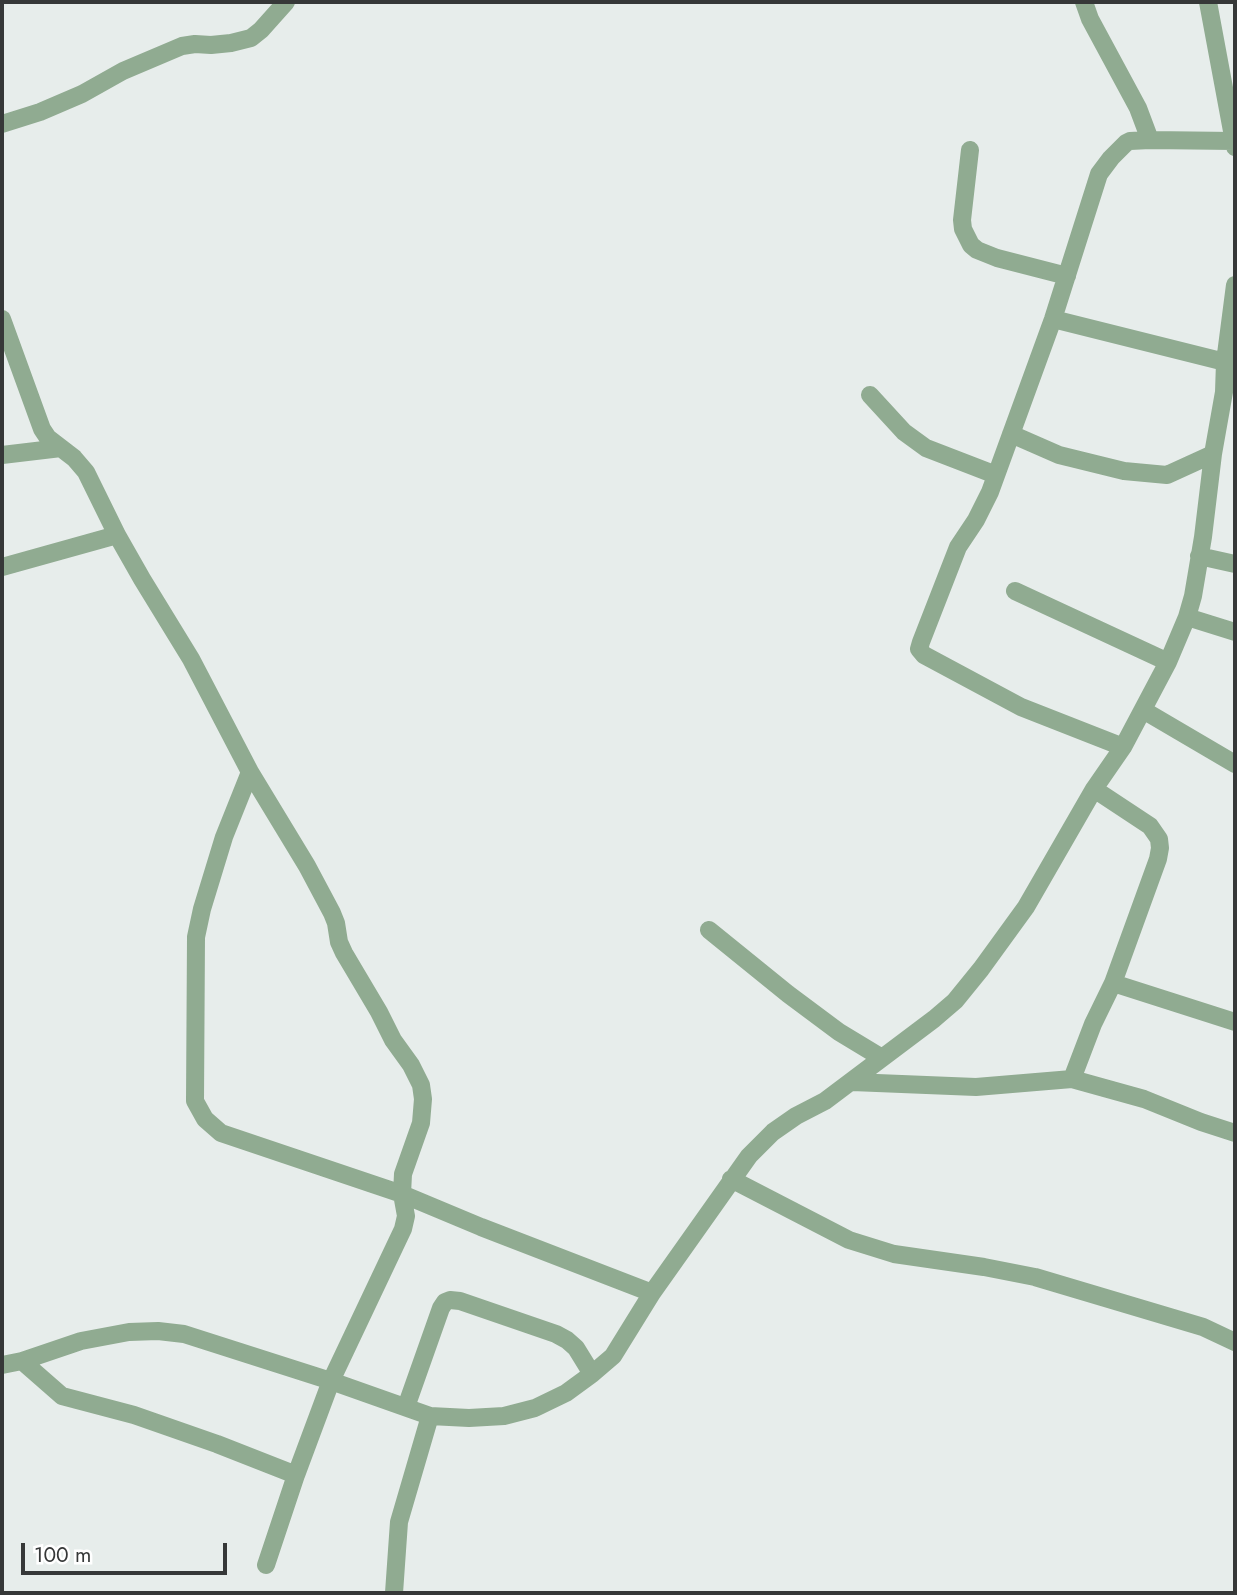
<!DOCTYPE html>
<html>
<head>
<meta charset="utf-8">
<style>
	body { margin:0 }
	#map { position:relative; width:1237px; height:1595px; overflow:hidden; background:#e7edeb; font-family:Jost,sans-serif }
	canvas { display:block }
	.frame { position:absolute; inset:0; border:4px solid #363838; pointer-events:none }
	.scale { position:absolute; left:21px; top:1543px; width:206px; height:32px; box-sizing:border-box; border:4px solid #363838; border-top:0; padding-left:9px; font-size:21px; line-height:24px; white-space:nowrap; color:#363838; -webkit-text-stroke:5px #fff; paint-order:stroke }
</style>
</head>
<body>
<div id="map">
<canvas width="1237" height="1595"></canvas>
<div class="frame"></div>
<div class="scale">100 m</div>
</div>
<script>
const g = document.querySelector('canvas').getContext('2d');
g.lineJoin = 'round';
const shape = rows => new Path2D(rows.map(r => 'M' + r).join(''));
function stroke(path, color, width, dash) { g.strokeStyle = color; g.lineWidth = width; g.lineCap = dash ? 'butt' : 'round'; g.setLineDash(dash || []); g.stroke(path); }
stroke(shape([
	[1084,2,1090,19,1138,108,1150,140,1234,141],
	[1208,2,1235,147],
	[2,124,40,112,82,94,123,71,182,46,195,44,211,45,231,43,251,38,261,30,286,2],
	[970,150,962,220,963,229,971,245,977,250,997,258,1067,276],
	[2,319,42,429,48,438,74,458,86,472,117,535,142,579,191,659,250,772,307,866,332,913,336,923,339,942,344,953,379,1012,393,1040,411,1065,421,1085,423,1099,421,1123,403,1174,402,1194,406,1216,403,1229,331,1381,296,1475,266,1565],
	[1053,319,1225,362],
	[870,395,904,432,926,448,996,475],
	[1011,434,1059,455,1124,471,1167,475,1213,454],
	[2,455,61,448],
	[1199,556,1235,564],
	[2,567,117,535],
	[1015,591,1168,662],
	[1187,617,1235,632],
	[1143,710,1235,764],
	[1123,747,1021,707,924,655,919,649,921,642,958,547,976,520,990,492,1053,319,1099,174,1111,158,1126,143,1130,141,1150,140],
	[250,772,224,837,202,909,196,937,195,1101,205,1119,221,1133,402,1194,481,1227,652,1293],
	[709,930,788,994,839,1032,882,1058],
	[1113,983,1235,1022],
	[1072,1079,1093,1024,1113,983,1158,859,1160,848,1159,839,1150,826,1094,789],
	[852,1082,976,1087,1072,1079,1144,1099,1201,1122,1235,1133],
	[731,1179,849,1240,894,1254,984,1267,1035,1277,1203,1327,1235,1342],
	[22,1361,62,1396,134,1415,217,1444,296,1475],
	[2,1365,22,1361,81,1341,129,1332,158,1331,184,1334,331,1381,430,1416,469,1418,504,1416,535,1408,566,1393,592,1374,613,1356,652,1293,749,1156,773,1132,796,1116,825,1101,934,1019,955,1001,981,969,1026,907,1094,789,1123,747,1168,662,1187,617,1193,596,1203,537,1213,454,1224,392,1225,362,1235,285],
	[406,1407,441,1308,445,1302,450,1300,460,1301,556,1334,567,1340,576,1348,592,1374],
	[394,1593,399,1522,430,1416]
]), '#90ab91', 18);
</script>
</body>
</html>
